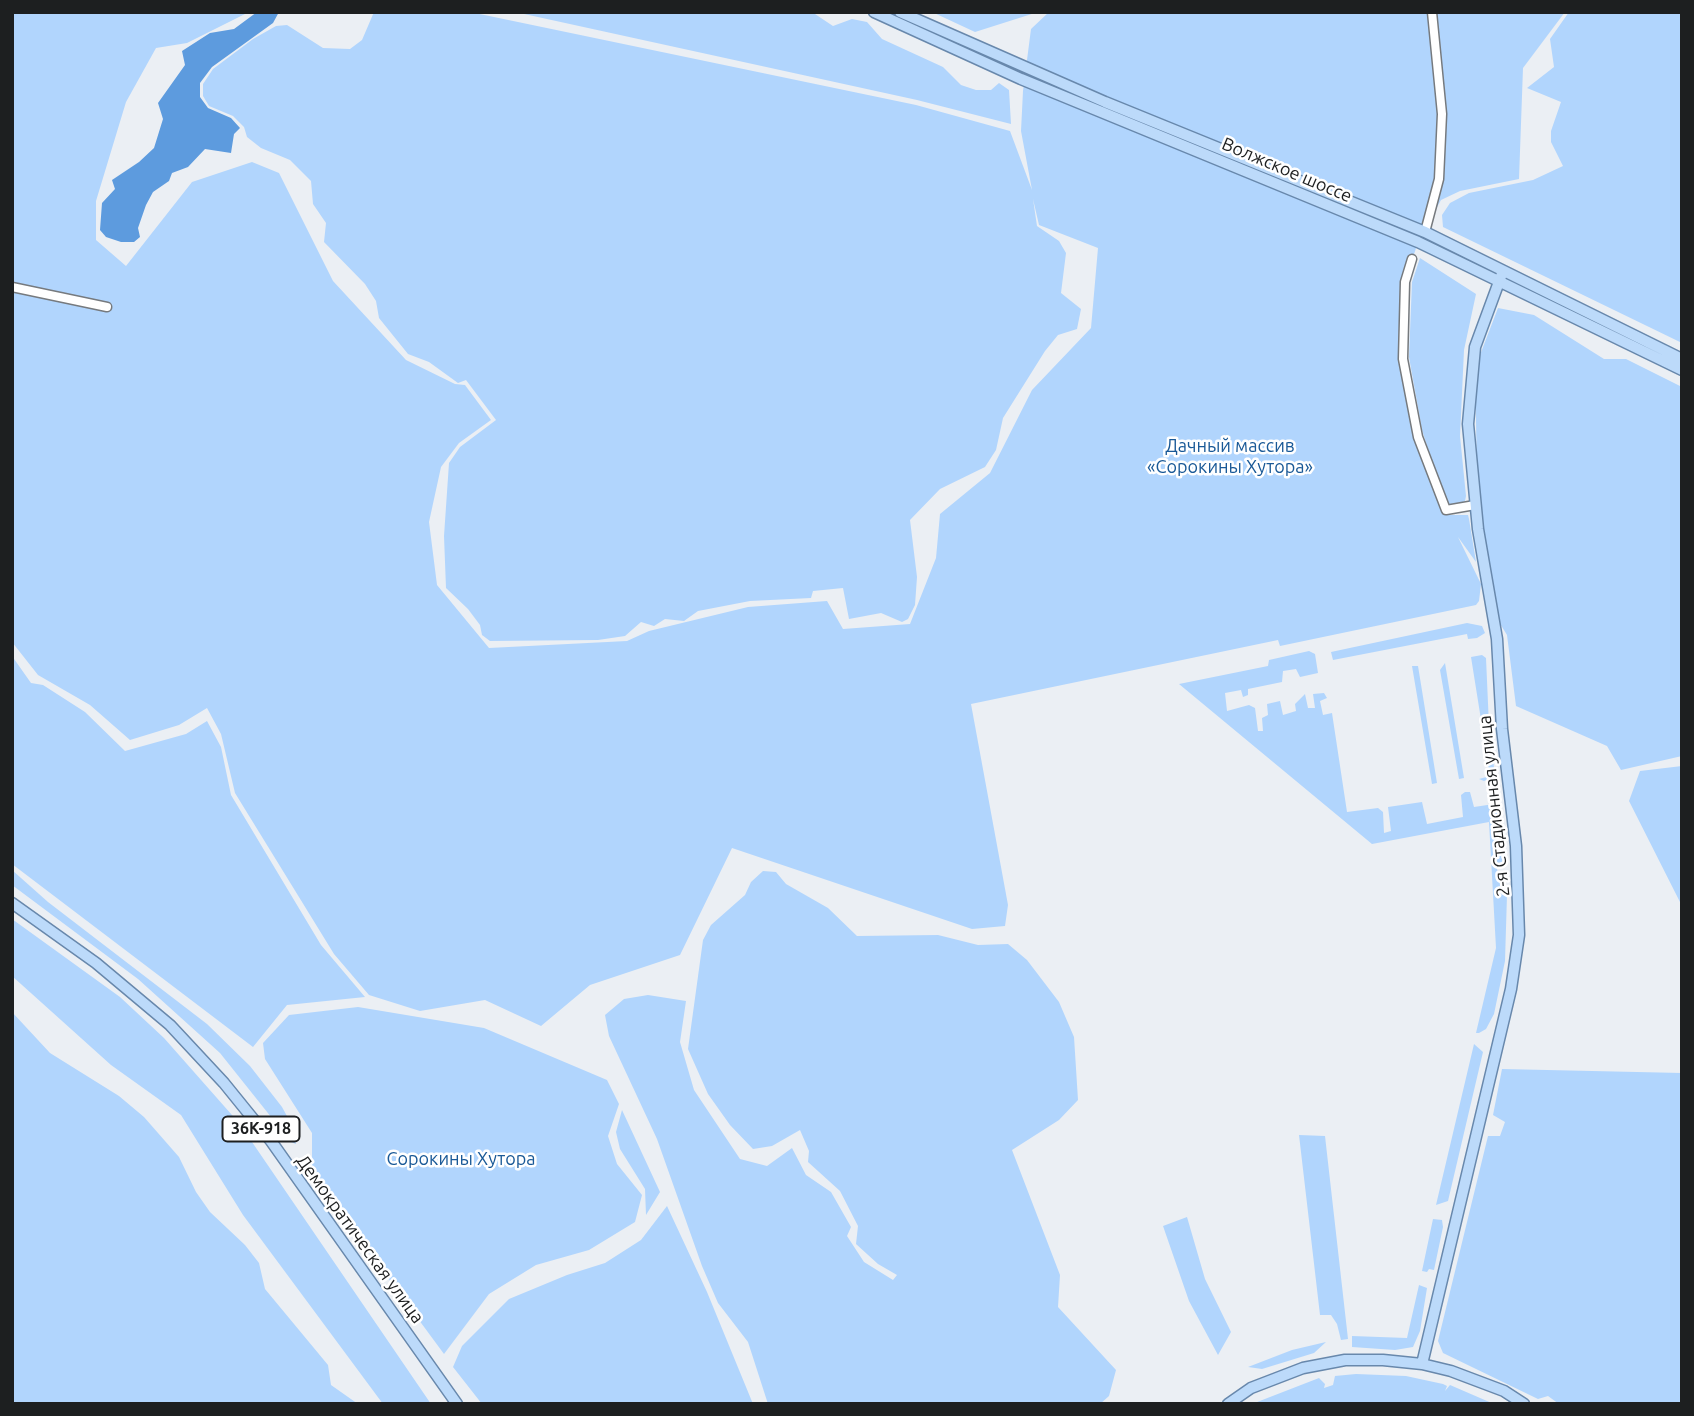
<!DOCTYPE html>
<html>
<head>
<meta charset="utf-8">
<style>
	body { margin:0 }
	#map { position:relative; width:1694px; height:1416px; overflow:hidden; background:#ebeff4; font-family:Ubuntu,sans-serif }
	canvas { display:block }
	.frame { position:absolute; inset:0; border:14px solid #1d1f20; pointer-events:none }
</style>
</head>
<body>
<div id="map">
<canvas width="1694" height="1416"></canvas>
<div class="frame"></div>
</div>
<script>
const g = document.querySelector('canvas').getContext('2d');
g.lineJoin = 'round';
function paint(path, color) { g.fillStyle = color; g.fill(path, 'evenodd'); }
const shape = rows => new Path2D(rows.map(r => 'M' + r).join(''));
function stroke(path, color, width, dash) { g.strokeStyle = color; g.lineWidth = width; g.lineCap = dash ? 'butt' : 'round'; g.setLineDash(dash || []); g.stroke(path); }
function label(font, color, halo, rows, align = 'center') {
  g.font = font + ' Ubuntu,sans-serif'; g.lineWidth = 5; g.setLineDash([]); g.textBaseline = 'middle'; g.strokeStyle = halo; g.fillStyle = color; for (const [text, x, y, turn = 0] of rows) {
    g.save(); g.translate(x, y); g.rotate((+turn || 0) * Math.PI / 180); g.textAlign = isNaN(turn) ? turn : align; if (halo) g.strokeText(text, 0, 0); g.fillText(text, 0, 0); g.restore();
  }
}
paint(shape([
	[12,12,249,12,187,43,156,48,126,102,96,201,96,240,126,266,192,182,252,162,279,173,333,281,406,360,455,384,465,385,491,420,459,443,441,467,429,522,437,585,489,648,627,641,649,631,748,607,827,601,843,629,910,624,936,558,940,514,990,473,1032,390,1091,328,1098,248,1039,225,1033,199,1037,226,1059,241,1066,253,1061,293,1081,309,1077,329,1058,335,1045,351,1003,418,996,450,985,467,940,489,910,520,917,577,915,605,908,619,902,622,881,613,849,619,843,588,813,591,811,598,750,601,698,611,684,621,665,619,654,626,641,622,625,636,598,640,490,641,482,635,480,625,468,609,446,588,444,536,449,463,460,447,496,420,466,380,458,383,429,362,408,354,379,318,376,301,365,284,324,242,326,223,313,204,311,181,290,160,261,148,247,137,244,127,233,116,209,106,203,96,203,84,213,69,253,39,276,26,287,25,323,48,350,49,362,40,374,12,470,12,916,105,1010,131,1032,190,1021,131,1023,91,1031,29,1049,12,1565,12,1523,68,1519,179,1460,191,1441,200,1418,242,1405,282,1403,358,1418,437,1448,515,1468,515,1469,519,1476,562,1458,537,1481,584,1479,601,1476,605,1280,646,1278,640,971,704,1008,905,1005,926,972,929,732,848,680,955,590,985,541,1026,485,1000,420,1011,369,995,334,954,235,793,221,734,207,708,179,725,130,740,90,705,38,675,12,642],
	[515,12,812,12,833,26,852,19,867,22,882,39,943,67,961,85,976,90,991,90,999,83,1009,90,1011,124,917,100],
	[932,12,1038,12,975,32],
	[1569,12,1682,12,1682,343,1443,227,1442,215,1450,203,1469,193,1533,180,1563,166,1551,142,1551,131,1561,102,1527,88,1554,67,1550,39],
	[1420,258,1476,294,1464,350,1460,436,1466,496,1465,501,1454,506,1446,506,1422,430,1409,357,1412,282],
	[1498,308,1534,315,1604,359,1626,359,1682,387,1682,756,1621,770,1607,746,1516,706,1507,635,1491,609,1478,529,1475,368],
	[1467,623,1482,626,1485,633,1477,638,1468,639,1467,634,1333,660,1331,652],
	[1309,651,1315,654,1318,673,1300,677,1296,669,1283,671,1282,682,1248,689,1248,695,1243,697,1241,690,1225,693,1227,711,1249,705,1255,708,1258,731,1263,731,1262,718,1268,715,1267,704,1280,701,1283,715,1296,711,1295,704,1305,694,1308,708,1315,708,1313,694,1324,693,1327,698,1320,701,1323,715,1332,713,1347,812,1378,808,1383,812,1384,833,1391,831,1388,807,1422,802,1427,824,1463,817,1461,795,1465,792,1470,792,1474,807,1494,804,1493,793,1497,794,1503,864,1497,867,1498,881,1503,883,1507,895,1505,961,1494,1014,1486,1029,1479,1033,1476,1033,1496,948,1489,822,1372,844,1179,684,1268,666,1269,660],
	[1482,655,1486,658,1489,726,1495,776,1484,781,1479,779,1490,776,1471,657],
	[12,656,31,683,43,685,85,712,125,751,186,734,207,721,221,747,231,795,321,945,365,997,287,1005,253,1047,12,864],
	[1445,663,1464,778,1459,779,1440,670],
	[1412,666,1418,666,1437,783,1432,784],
	[1682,766,1682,906,1629,801,1640,771],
	[12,870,48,902,207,1024,250,1066,282,1107,294,1129,296,1144,291,1142,220,1053,138,979,12,885],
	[763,871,776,872,786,884,828,908,857,936,938,935,978,945,1008,944,1027,960,1059,1002,1074,1037,1078,1100,1059,1120,1012,1150,1060,1275,1058,1307,1116,1370,1109,1396,1100,1404,768,1404,748,1342,718,1303,702,1266,657,1139,609,1036,605,1015,624,999,648,995,686,1001,680,1042,694,1090,740,1159,767,1166,792,1148,806,1175,831,1192,851,1227,847,1236,864,1262,893,1280,897,1275,878,1264,856,1244,858,1226,840,1191,808,1162,809,1151,800,1130,772,1146,753,1149,730,1125,708,1094,688,1049,703,940,711,925,745,895,751,882],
	[12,919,120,997,164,1038,239,1123,431,1404,383,1404,243,1215,181,1115,111,1065,12,976],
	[358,1007,484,1028,607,1080,619,1104,608,1136,617,1164,642,1195,635,1222,589,1250,536,1265,489,1294,444,1354,312,1175,312,1133,265,1059,263,1043,289,1015],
	[12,1012,50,1053,119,1096,144,1117,179,1157,196,1192,210,1212,245,1245,259,1263,265,1289,328,1365,331,1385,358,1404,12,1404],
	[1474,1044,1483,1052,1448,1201,1436,1205],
	[1502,1069,1682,1073,1682,1404,1559,1404,1548,1396,1538,1399,1443,1353,1438,1341,1488,1136,1500,1136,1505,1122,1493,1115],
	[622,1110,660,1192,646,1215,645,1189,620,1149,616,1132],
	[1299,1135,1325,1136,1348,1339,1341,1340,1337,1324,1331,1315,1320,1315],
	[667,1206,707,1292,753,1404,482,1404,453,1367,462,1346,509,1299,567,1275,605,1263,641,1240],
	[1187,1217,1205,1279,1231,1332,1218,1355,1189,1301,1163,1226],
	[1433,1219,1442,1220,1443,1227,1434,1270,1429,1269,1427,1272,1422,1271],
	[1419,1285,1427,1288,1420,1331,1413,1347,1395,1350,1352,1347,1352,1336,1407,1338],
	[1326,1342,1314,1353,1262,1369,1248,1367,1292,1350],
	[1356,1374,1406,1376,1443,1384,1447,1386,1445,1391,1450,1385,1494,1404,1252,1404,1319,1378,1325,1384,1324,1388,1333,1385,1335,1376]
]), '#b1d5fd');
paint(shape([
	[257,12,279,12,273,23,212,67,200,83,200,97,208,108,231,118,240,128,234,134,231,153,205,149,188,167,172,173,169,181,153,192,146,205,138,228,140,237,134,242,121,242,106,237,100,230,102,203,115,189,112,180,139,162,154,148,163,119,158,103,185,65,182,51,210,33,234,29]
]), '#5d9bde');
const minor = shape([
	[1425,232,1439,179,1442,114,1432,12],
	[1412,259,1405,282,1403,359,1418,437,1446,510,1475,505],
	[12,287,107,307]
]);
const major = shape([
	[874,12,1021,79,1418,242,1682,370],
	[900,12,1105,102,1425,232,1682,359],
	[12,903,96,963,170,1025,224,1083,271,1141,457,1404],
	[1422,1364,1511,989,1519,935,1516,846,1502,729,1497,639,1478,529,1468,424,1475,347,1503,271],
	[1228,1404,1251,1388,1303,1368,1345,1360,1383,1360,1422,1364,1451,1371,1504,1391,1524,1404]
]);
stroke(minor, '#767a7e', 11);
stroke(major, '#6888ac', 13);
stroke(minor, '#fff', 8);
stroke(major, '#bcdafa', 10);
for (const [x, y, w] of [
	[261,1129,77]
]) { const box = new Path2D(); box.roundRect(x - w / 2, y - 12.5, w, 25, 5); g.fillStyle = '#fff'; g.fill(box); stroke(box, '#1d1f20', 2); }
label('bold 16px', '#1d1f20', null, [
	["36К-918",261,1129]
]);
label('18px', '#1d1f20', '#fff', [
	["Волжское шоссе",1287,170,23],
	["2-я Стадионная улица",1494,806,-96],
	["Демократическая улица",360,1239,54]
]);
label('18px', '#195997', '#fff', [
	["Дачный массив",1230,446],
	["«Сорокины Хутора»",1230,467],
	["Сорокины Хутора",461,1159]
]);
</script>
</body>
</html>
